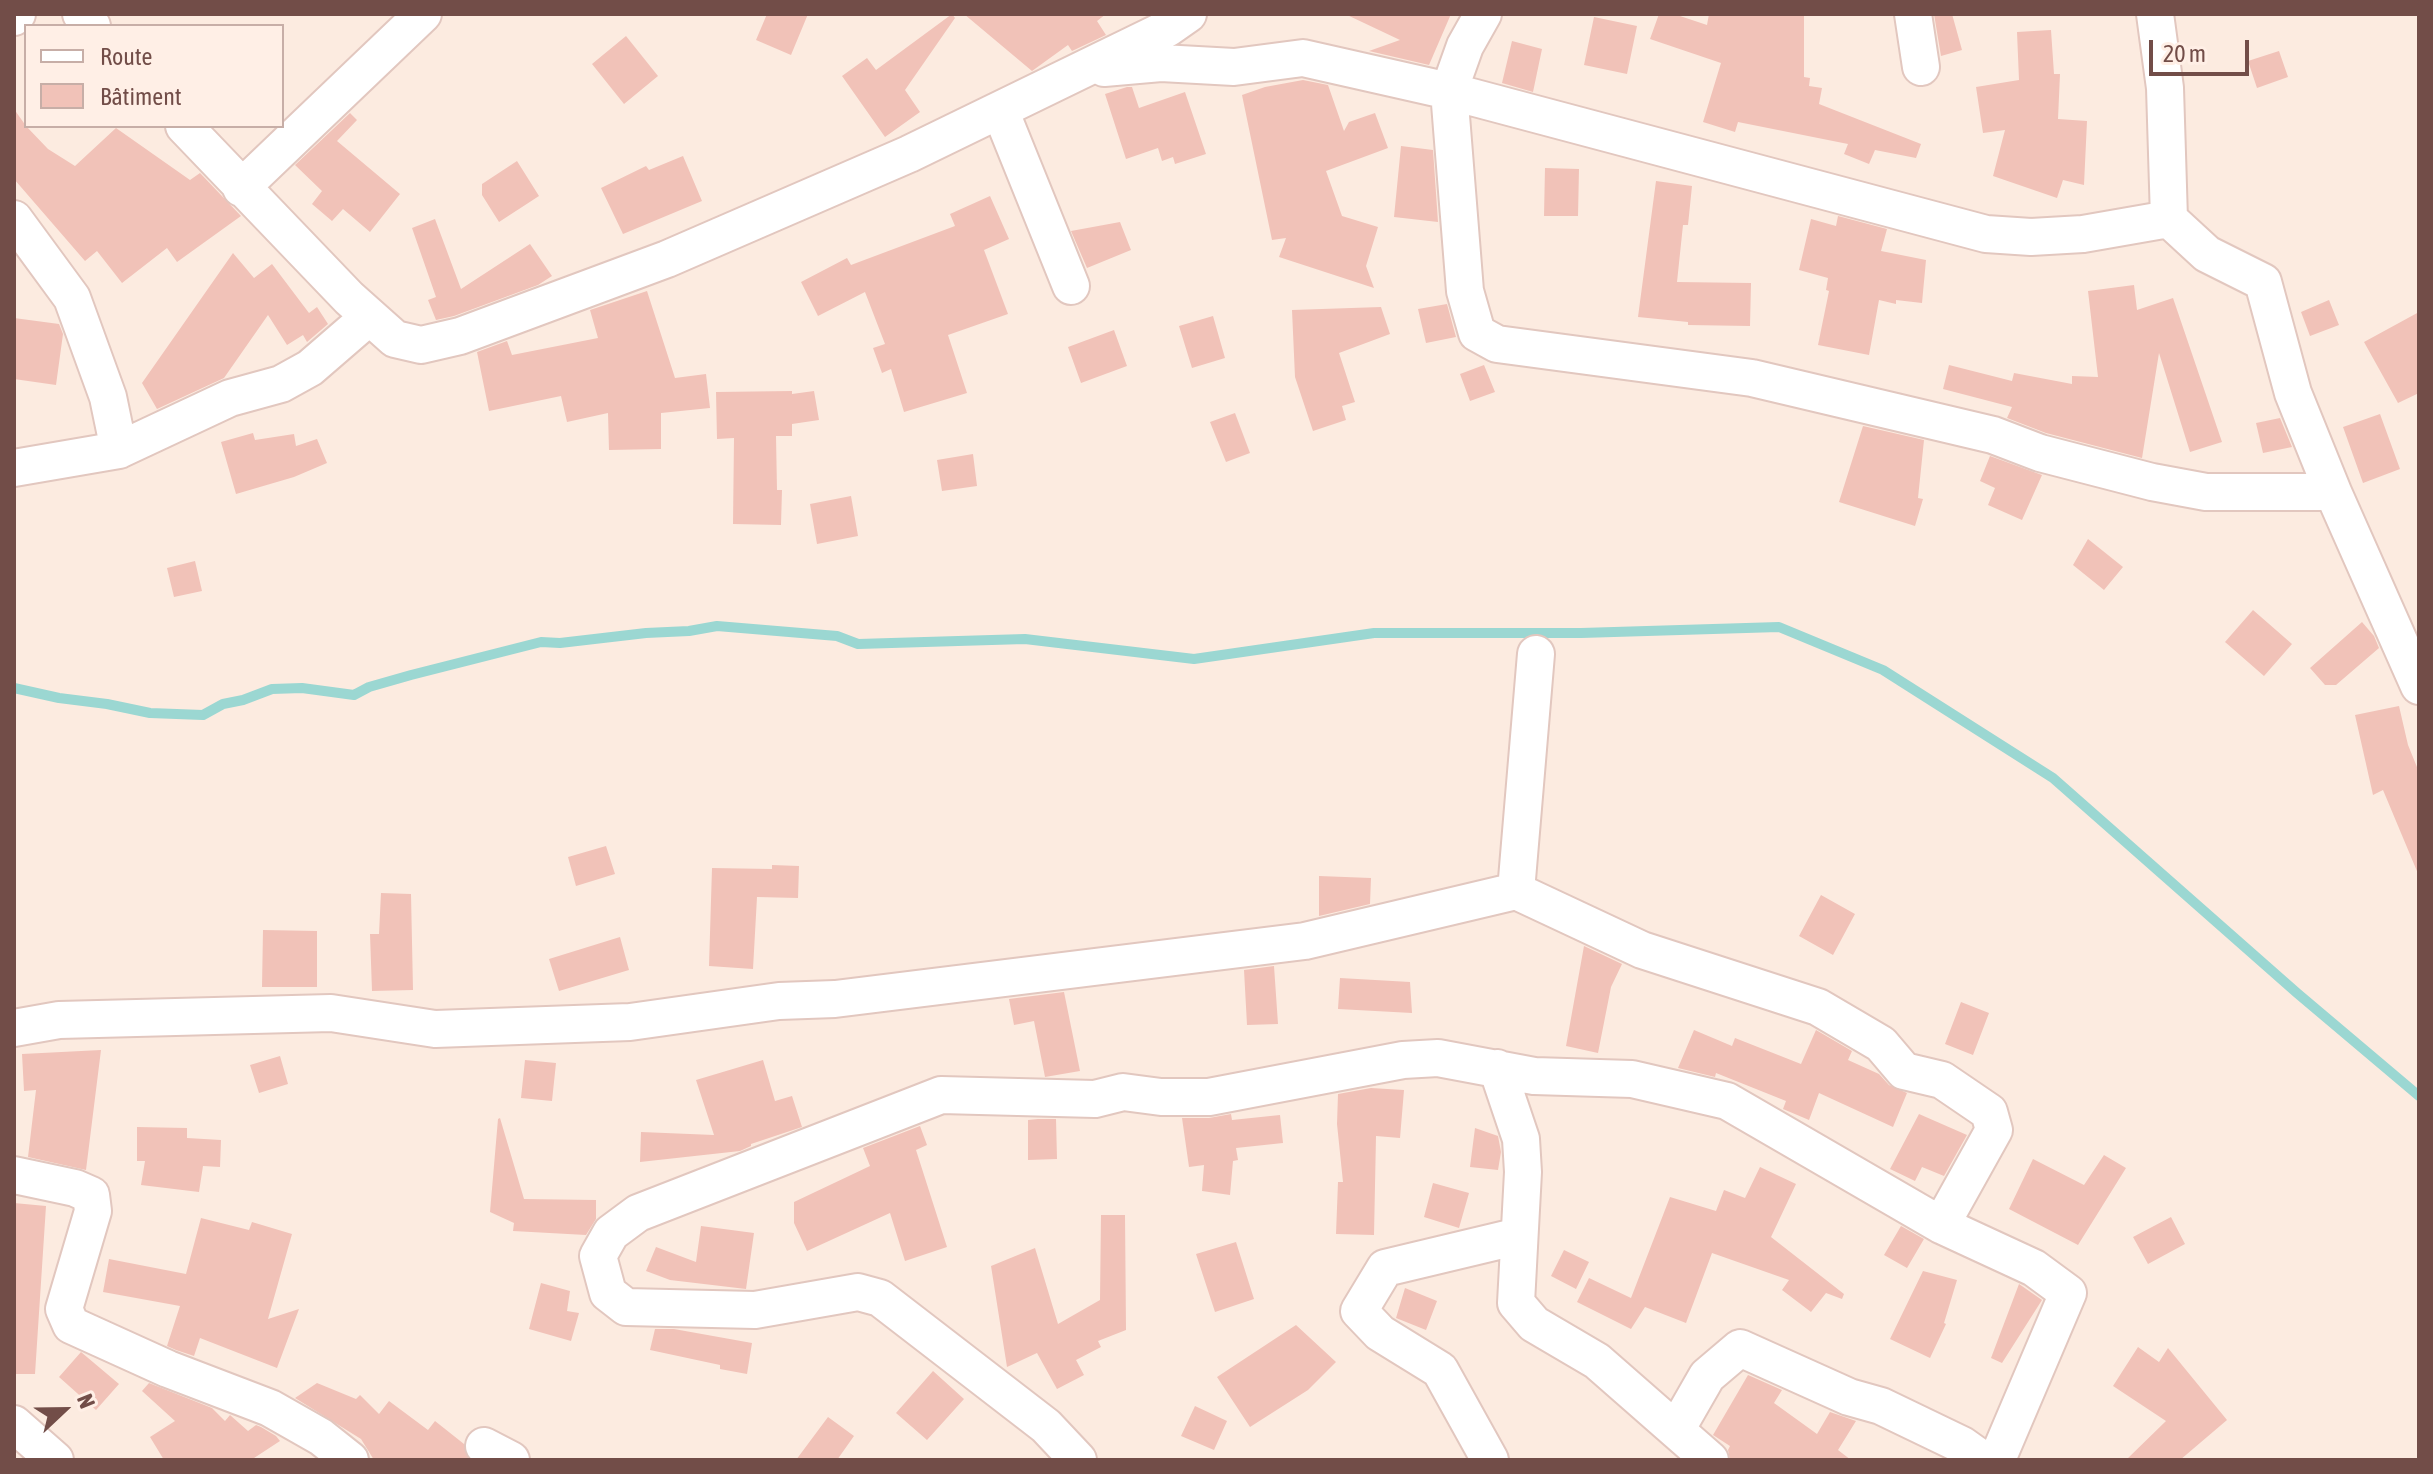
<!DOCTYPE html>
<html>
<head>
<meta charset="utf-8">
<style>
	body { margin:0 }
	#map { position:relative; width:2433px; height:1474px; overflow:hidden; background:#fcebe0; font-family:"Asap Condensed",sans-serif }
	canvas { display:block }
	.frame { position:absolute; inset:0; border:16px solid #724d48; pointer-events:none }
	.legend { position:absolute; left:24px; top:24px; width:260px; height:104px; box-sizing:border-box; background:#ffefe6; border:2px solid #c7aea7; margin:0; padding:10px 14px; list-style:none; font-size:24px; color:#724d48 }
	.legend li { display:flex; align-items:center; gap:16px; height:40px }
	.legend b { width:40px; border:2px solid #c7aea7 }
	.north { position:absolute; left:24px; top:1370px; width:80px; height:80px; -webkit-text-stroke:6px #ffefe6; paint-order:stroke; rotate:68deg; font-size:22px; font-weight:700; line-height:32px; text-align:center; color:#724d48 }
	.north::after { content:''; display:block; margin:auto; width:28px; height:36px; background:#724d48; clip-path:polygon(50% 0,100% 100%,50% 72%,0 100%) }
	.scale { position:absolute; left:2149px; top:40px; width:100px; height:36px; box-sizing:border-box; border:4px solid #724d48; border-top:0; padding-left:10px; font-size:24px; line-height:28px; white-space:nowrap; color:#724d48; -webkit-text-stroke:6px #ffefe6; paint-order:stroke }
</style>
</head>
<body>
<div id="map">
<canvas width="2433" height="1474"></canvas>
<div class="frame"></div>
<ul class="legend">
<li><b style="height:10px;background:#fff"></b>Route</li>
<li><b style="height:22px;background:#f1c2b8"></b>Bâtiment</li>
</ul>
<div class="north">N</div>
<div class="scale">20 m</div>
</div>
<script>
const g = document.querySelector('canvas').getContext('2d');
g.lineJoin = 'round';
const shape = rows => new Path2D(rows.map(r => 'M' + r).join(''));
function stroke(path, color, width, dash) { g.strokeStyle = color; g.lineWidth = width; g.lineCap = dash ? 'butt' : 'round'; g.setLineDash(dash || []); g.stroke(path); }
function paint(path, color) { g.fillStyle = color; g.fill(path, 'evenodd'); }
stroke(shape([
	[14,688,59,698,107,704,150,713,203,715,223,704,243,700,272,689,302,688,354,695,369,687,411,675,541,642,560,643,646,633,689,631,717,626,837,636,858,644,1025,639,1194,659,1374,633,1581,633,1779,627,1883,670,2053,778,2297,993,2419,1096]
]), '#9bd7d2', 10);
paint(shape([
	[767,14,808,14,791,55,756,40],
	[952,14,955,18,905,90,920,112,885,137,842,76,867,58,876,70],
	[964,14,1106,14,1097,21,1106,35,1072,51,1068,45,1032,71],
	[1345,14,1451,14,1429,65,1369,51,1400,40],
	[1659,14,1674,14,1707,25,1709,14,1804,14,1804,77,1810,78,1809,86,1822,88,1819,104,1921,144,1916,158,1875,150,1869,164,1844,154,1848,144,1738,122,1735,132,1703,122,1721,63,1650,39],
	[1934,14,1952,14,1962,50,1941,56],
	[1594,17,1637,26,1627,74,1584,65],
	[2051,30,2054,74,2060,74,2058,119,2087,121,2084,185,2063,180,2057,198,1993,176,2005,130,1983,133,1976,87,2019,80,2017,32],
	[626,36,658,76,624,104,592,64],
	[1512,41,1542,49,1533,92,1502,83],
	[2279,51,2288,77,2257,88,2248,61],
	[1303,80,1328,85,1344,131,1349,122,1375,113,1388,148,1326,171,1342,216,1378,227,1366,266,1374,288,1279,257,1286,238,1272,240,1242,95,1265,87],
	[1127,87,1132,87,1139,108,1185,92,1206,154,1175,164,1173,157,1162,161,1158,148,1126,159,1105,94],
	[14,109,26,126,48,149,75,166,116,128,190,180,200,173,241,216,177,262,167,248,122,283,97,251,85,261,14,179],
	[350,113,357,120,337,141,400,194,370,232,343,209,332,221,312,204,322,191,295,165],
	[1401,146,1433,150,1438,222,1394,217],
	[683,156,702,201,623,234,601,188,646,166,649,170],
	[517,161,539,196,499,222,482,195,482,184],
	[1545,168,1579,169,1578,216,1544,216],
	[1656,181,1692,186,1688,225,1683,225,1677,282,1751,283,1750,326,1688,325,1688,322,1638,317],
	[990,196,1009,239,984,250,1008,314,948,335,967,393,904,412,891,369,882,373,873,348,885,344,865,292,818,316,801,282,847,258,851,265,955,226,950,214],
	[1838,216,1887,229,1881,251,1926,260,1922,303,1896,300,1896,304,1879,300,1869,355,1818,345,1829,291,1826,290,1828,278,1799,270,1811,219,1836,226],
	[435,219,461,289,530,244,552,276,538,285,454,316,436,320,428,300,436,297,412,228],
	[1120,222,1131,250,1087,268,1071,231],
	[233,253,254,278,272,264,309,313,317,307,328,324,307,342,303,335,287,345,268,315,224,378,157,409,142,383],
	[2134,285,2137,310,2173,298,2222,442,2190,452,2159,353,2142,458,2046,433,2007,418,2012,407,1943,389,1949,365,2012,381,2014,373,2072,384,2072,376,2098,377,2088,291],
	[647,291,675,378,706,374,710,408,661,413,661,449,609,450,608,413,567,422,561,396,489,411,477,352,507,341,512,355,598,338,590,310],
	[2329,300,2339,325,2310,336,2301,312],
	[1447,304,1456,337,1426,343,1418,309],
	[1381,307,1390,334,1339,353,1355,402,1342,406,1346,420,1313,431,1295,377,1292,310],
	[2419,312,2419,393,2398,403,2364,342],
	[1213,316,1225,358,1192,368,1179,326],
	[14,318,59,324,63,334,56,385,14,379],
	[1114,330,1127,366,1081,383,1068,347],
	[1484,365,1495,392,1470,401,1460,374],
	[792,391,792,394,814,391,819,420,792,424,792,436,776,436,777,490,782,490,781,525,733,524,734,438,717,439,716,392],
	[1235,413,1250,453,1226,462,1210,422],
	[2380,414,2400,469,2363,483,2343,427],
	[2280,418,2292,447,2263,453,2256,423],
	[1863,426,1924,440,1918,498,1923,499,1915,526,1839,502],
	[253,433,255,440,294,434,296,446,317,439,327,463,294,477,236,494,221,442],
	[973,454,977,486,942,491,937,460],
	[1990,456,2042,475,2022,520,1988,505,1995,488,1980,481],
	[851,496,858,536,817,544,810,504],
	[2088,539,2123,567,2104,590,2073,565],
	[195,561,202,591,174,597,167,568],
	[2253,610,2292,644,2264,676,2225,642],
	[2362,622,2374,636,2379,648,2336,685,2325,685,2310,668],
	[2399,706,2408,745,2419,772,2419,876,2383,790,2373,795,2355,715],
	[606,846,615,874,576,886,568,857],
	[772,865,799,866,798,898,757,897,753,969,709,966,712,868,772,869],
	[1319,876,1371,878,1370,904,1319,916],
	[381,893,411,894,413,990,372,991,370,934,379,934],
	[1821,895,1855,914,1833,955,1799,936],
	[263,930,317,931,317,987,262,987],
	[620,937,629,970,559,991,549,959],
	[1584,946,1622,964,1611,987,1598,1053,1566,1046],
	[1274,966,1278,1024,1247,1025,1244,970],
	[1340,978,1410,982,1412,1013,1338,1009],
	[1064,992,1080,1071,1045,1077,1034,1021,1014,1025,1009,999],
	[1961,1002,1989,1013,1973,1055,1945,1044],
	[1694,1030,1732,1046,1735,1038,1801,1064,1816,1030,1852,1051,1848,1060,1879,1074,1889,1085,1907,1093,1893,1127,1819,1093,1809,1120,1783,1109,1786,1101,1716,1073,1715,1077,1678,1068],
	[101,1050,86,1170,28,1157,36,1090,24,1091,22,1054],
	[280,1056,288,1084,259,1093,250,1065],
	[525,1060,556,1063,552,1101,521,1098],
	[763,1060,775,1101,792,1096,802,1127,751,1144,751,1146,740,1151,640,1162,641,1132,714,1135,696,1080],
	[1371,1088,1404,1090,1400,1138,1376,1136,1374,1235,1336,1234,1338,1182,1343,1182,1337,1124,1338,1094],
	[1231,1114,1232,1120,1280,1115,1283,1143,1236,1148,1238,1160,1233,1161,1230,1195,1202,1191,1204,1165,1189,1167,1182,1118,1209,1118],
	[1919,1114,1967,1135,1944,1176,1922,1167,1915,1181,1890,1169],
	[500,1118,524,1199,596,1200,596,1219,586,1235,513,1231,514,1223,490,1212,498,1119],
	[1038,1119,1056,1119,1057,1159,1028,1160,1028,1120],
	[920,1126,927,1145,916,1150,947,1247,905,1261,890,1213,807,1251,794,1223,794,1202,870,1166,863,1148],
	[137,1127,187,1128,187,1138,221,1140,220,1167,203,1166,199,1192,141,1185,145,1161,137,1161],
	[1475,1128,1498,1136,1501,1152,1498,1170,1470,1167],
	[2104,1155,2126,1168,2078,1245,2009,1209,2033,1159,2084,1185],
	[1760,1167,1796,1184,1771,1237,1844,1294,1842,1299,1826,1293,1811,1312,1782,1290,1789,1280,1712,1253,1686,1323,1645,1307,1631,1329,1577,1302,1589,1278,1631,1298,1670,1197,1716,1211,1724,1190,1745,1198],
	[1433,1183,1469,1193,1459,1228,1424,1217],
	[14,1203,46,1206,35,1374,14,1374],
	[1101,1215,1125,1215,1126,1330,1098,1341,1101,1347,1076,1360,1084,1375,1057,1389,1037,1353,1007,1367,991,1266,1035,1248,1058,1324,1100,1300],
	[2171,1217,2185,1244,2148,1264,2133,1237],
	[201,1218,249,1230,252,1222,292,1234,268,1319,299,1309,277,1368,200,1338,194,1356,176,1350,167,1346,180,1306,103,1292,109,1259,186,1274],
	[701,1226,754,1233,746,1289,670,1280,646,1271,656,1247,696,1262],
	[1901,1226,1924,1239,1907,1268,1884,1255],
	[1236,1242,1254,1299,1215,1312,1196,1254],
	[1564,1250,1589,1262,1576,1289,1551,1276],
	[1923,1271,1957,1280,1944,1323,1946,1324,1930,1358,1890,1339],
	[541,1283,570,1291,567,1311,579,1313,571,1341,529,1329],
	[2019,1284,2042,1300,2002,1363,1991,1358],
	[1405,1288,1437,1301,1426,1330,1396,1318],
	[1296,1325,1336,1362,1308,1390,1250,1427,1217,1377],
	[655,1329,674,1329,752,1343,747,1374,720,1369,720,1365,650,1350],
	[2138,1347,2159,1362,2168,1348,2227,1420,2180,1460,2126,1460,2166,1421,2113,1386],
	[81,1352,119,1384,96,1410,59,1377],
	[933,1371,964,1399,927,1440,896,1413],
	[1748,1375,1782,1390,1774,1403,1817,1434,1830,1412,1856,1421,1838,1450,1851,1460,1730,1460,1728,1450,1730,1446,1713,1435],
	[149,1383,212,1408,225,1421,230,1415,248,1431,256,1425,261,1427,276,1436,280,1441,251,1460,164,1460,150,1437,175,1421,142,1391],
	[317,1383,356,1399,360,1395,379,1414,389,1401,428,1430,435,1421,464,1444,469,1460,374,1460,361,1439,295,1398],
	[1195,1406,1227,1421,1214,1450,1181,1436],
	[828,1417,854,1436,837,1460,796,1460]
]), '#f1c2b8');
const minor = shape([
	[81,14,92,26],
	[1483,14,1465,46,1449,91,1465,291,1477,333,1497,344,1752,378,1993,435,2040,453,2152,482,2206,492,2333,492],
	[1913,14,1921,67],
	[2155,14,2165,88,2169,219,2207,254,2263,282,2293,393,2333,492,2419,686],
	[14,17,17,14],
	[1104,68,1161,63,1234,67,1303,58,1449,91,1986,234,2031,237,2083,234,2169,219],
	[1000,110,1071,286],
	[184,126,349,298,395,339,421,345,460,336,667,259,909,154,1168,28,1188,14],
	[241,188,423,14],
	[14,219,72,298,108,397,119,450],
	[14,468,119,450,230,398,281,384,310,368,369,317],
	[1516,891,1536,654],
	[14,1028,59,1020,331,1013,435,1029,630,1022,779,1001,835,999,1305,941,1516,891,1642,950,1818,1007,1881,1044,1904,1071,1942,1080,1989,1112,1994,1130,1941,1225],
	[1497,1068,1521,1139,1523,1172,1516,1303,1534,1324,1597,1361,1710,1460],
	[14,1175,75,1188,91,1195,93,1211,64,1309,71,1325,168,1369,270,1408,321,1437,350,1460],
	[14,1424,55,1460],
	[1676,1430,1707,1376,1740,1348,1849,1397,1881,1406,1962,1445,1983,1460],
	[484,1446,511,1460],
	[1078,1460,1046,1426,880,1298,858,1292,755,1310,626,1307,608,1293,598,1256,611,1233,638,1213,941,1095,1095,1099,1123,1092,1161,1097,1209,1097,1403,1060,1438,1058,1534,1076,1632,1079,1727,1101,1941,1225,2034,1268,2068,1293,1999,1455,1987,1460],
	[1490,1460,1440,1370,1380,1333,1359,1311,1385,1268,1519,1236]
]);
stroke(minor, '#e2c7bf', 40);
stroke(minor, '#fff', 36);
</script>
</body>
</html>
